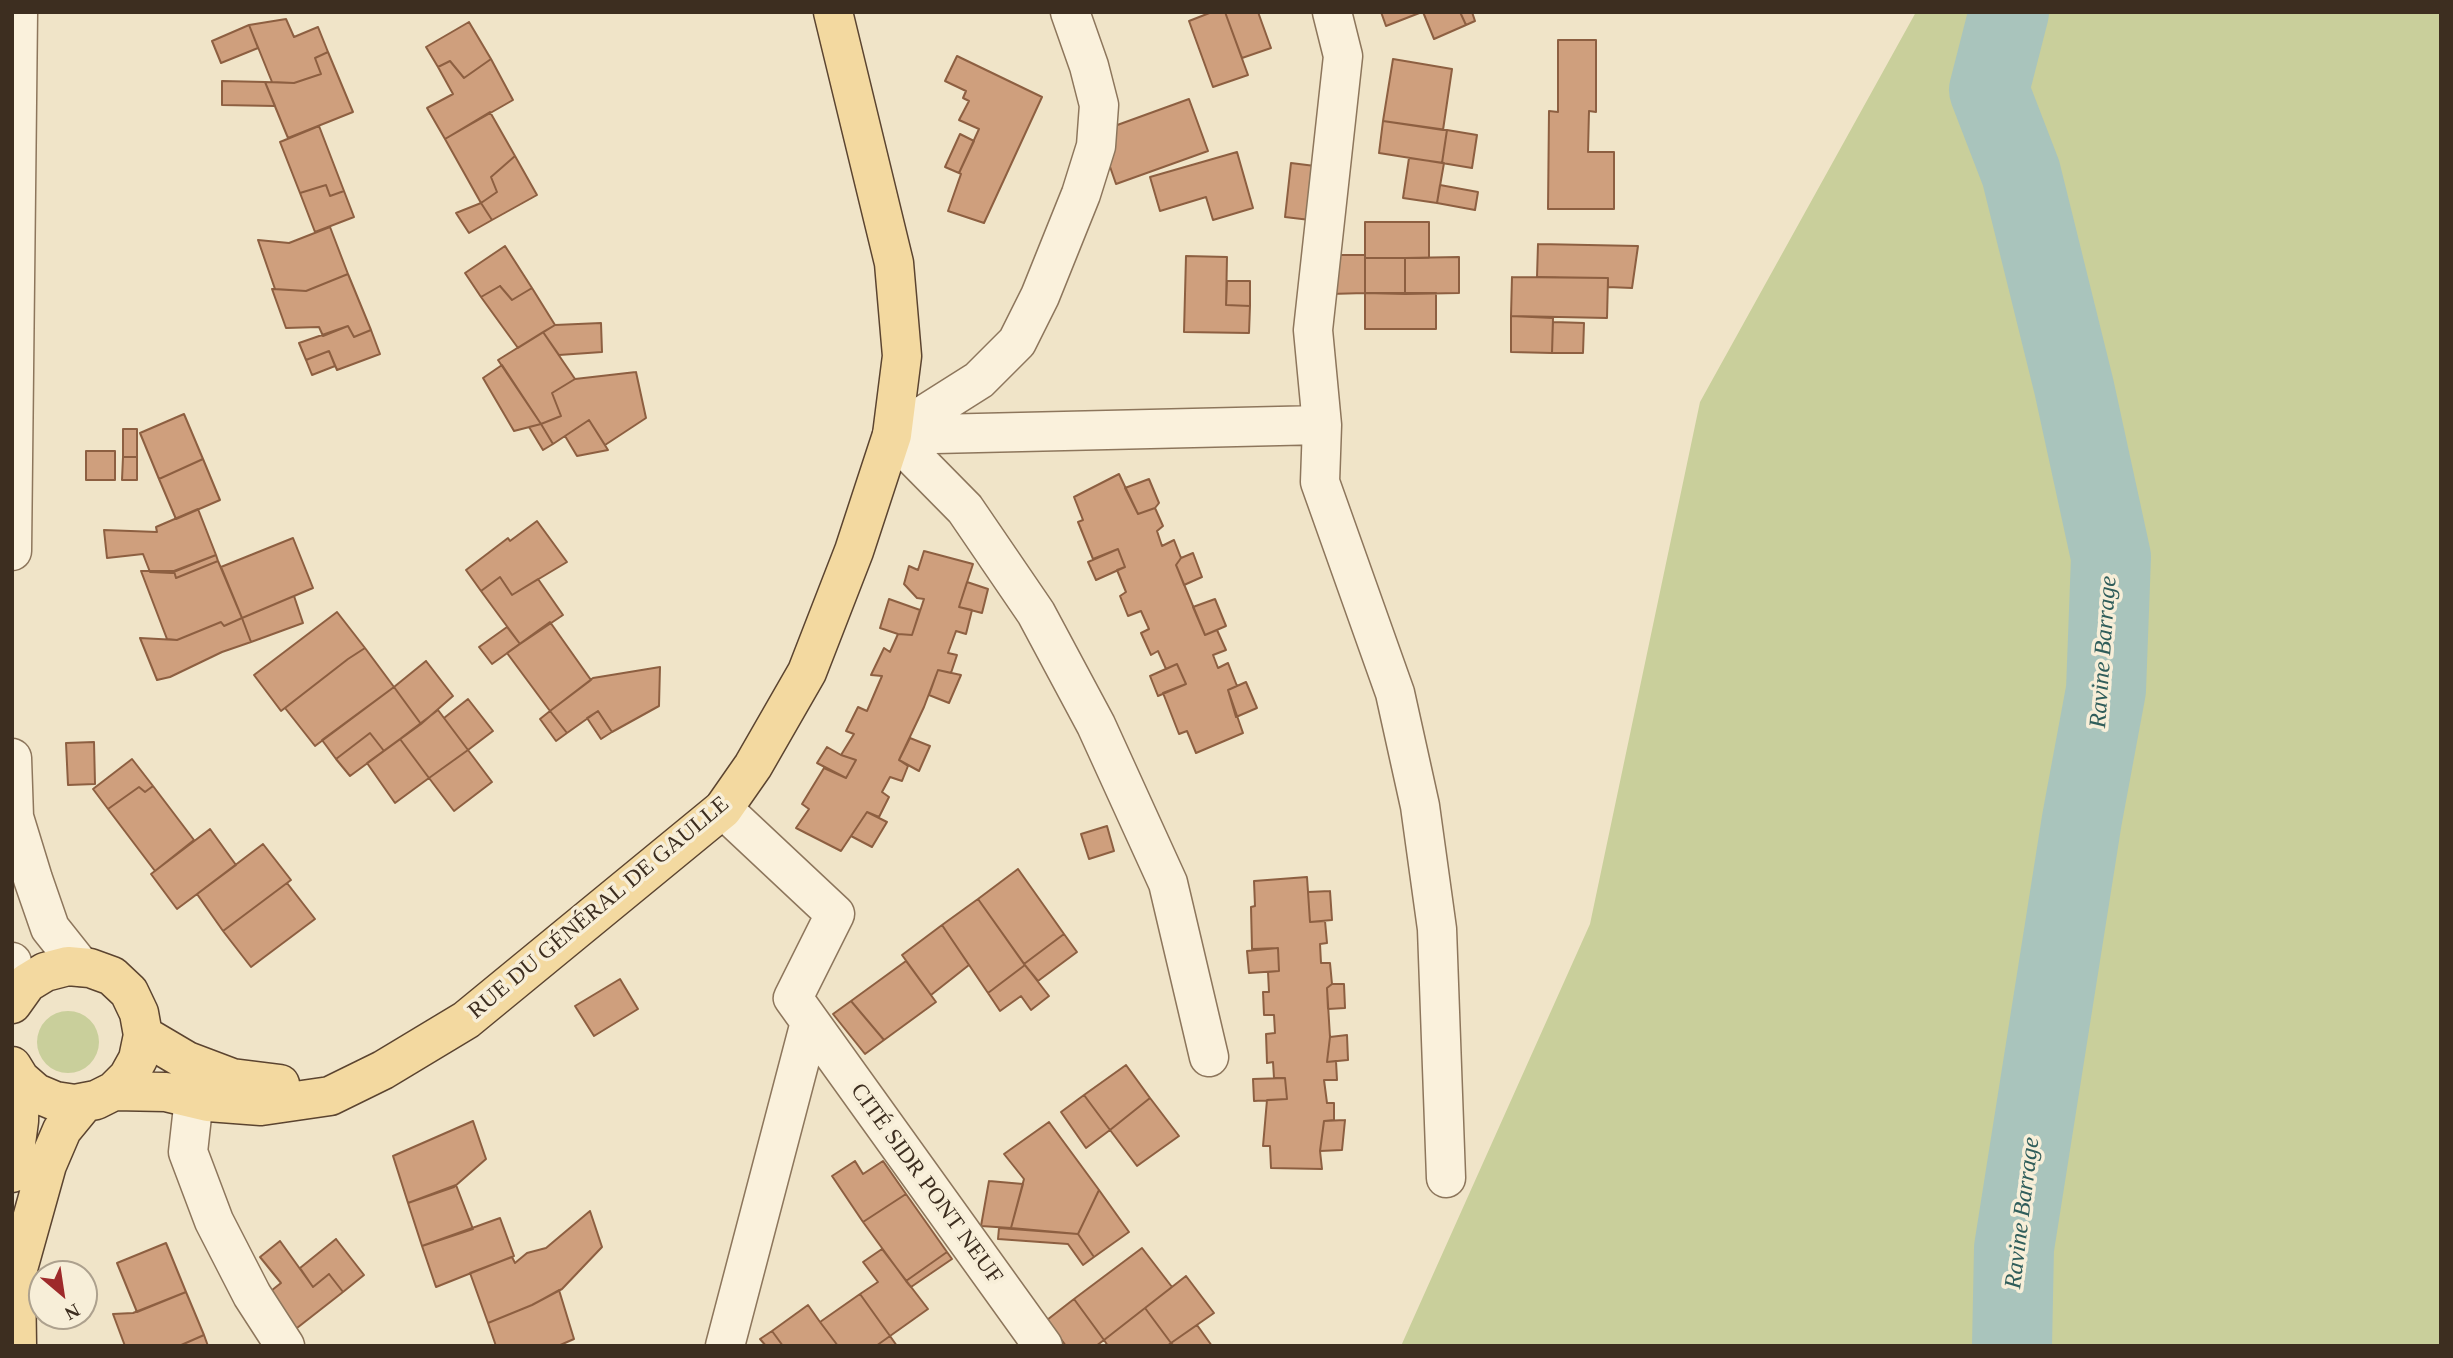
<!DOCTYPE html>
<html>
<head>
<meta charset="utf-8">
<style>
	body { margin:0 }
	#map { position:relative; width:2453px; height:1358px; overflow:hidden; background:#f0e4c8; font-family:"Times New Roman",serif }
	canvas { display:block }
	.frame { position:absolute; inset:0; border:14px solid #3d2e20; pointer-events:none }
	.north { position:absolute; left:28px; top:1260px; width:70px; height:70px; box-sizing:border-box; background:#f7eed8; border:2px solid #ada18e; border-radius:50%; rotate:151deg; font-size:19px; font-weight:700; line-height:28px; text-align:center; color:#3d2e20 }
	.north::after { content:''; display:block; margin:auto; width:24px; height:32px; background:#9e2a2b; clip-path:polygon(50% 0,100% 100%,50% 72%,0 100%) }
</style>
</head>
<body>
<div id="map">
<canvas width="2453" height="1358"></canvas>
<div class="frame"></div>
<div class="north">N</div>
</div>
<script>
const g = document.querySelector('canvas').getContext('2d');
g.lineJoin = 'round';
function paint(path, color) { g.fillStyle = color; g.fill(path, 'evenodd'); }
const shape = rows => new Path2D(rows.map(r => 'M' + r).join(''));
function stroke(path, color, width, dash) { g.strokeStyle = color; g.lineWidth = width; g.lineCap = dash ? 'butt' : 'round'; g.setLineDash(dash || []); g.stroke(path); }
function label(font, color, halo, rows, align = 'center') {
  g.font = font + ' "Times New Roman",serif'; g.lineWidth = 7; g.setLineDash([]); g.textBaseline = 'middle'; g.strokeStyle = halo; g.fillStyle = color; for (const [text, x, y, turn = 0] of rows) {
    g.save(); g.translate(x, y); g.rotate((+turn || 0) * Math.PI / 180); g.textAlign = isNaN(turn) ? turn : align; if (halo) g.strokeText(text, 0, 0); g.fillText(text, 0, 0); g.restore();
  }
}
paint(shape([
	[1916,12,2441,12,2441,1346,1401,1346,1590,924,1700,402],
	'37 1042a31 31 0 1 1 62 0a31 31 0 1 1-62 0Z'
]), '#c9cf9b');
stroke(shape([
	[2009,12,1989,90,2021,173,2074,387,2111,557,2106,690,2082,819,2014,1248,2012,1346]
]), '#a9c4bc', 80);
const building = shape([
	[1212,12,1225,12,1248,75,1213,87,1189,21,1212,12],
	[1225,12,1258,12,1271,48,1242,58,1225,12],
	[1381,12,1422,12,1386,26,1381,12],
	[1423,12,1460,12,1466,25,1434,39,1423,12],
	[1460,12,1472,12,1475,21,1466,25,1460,12],
	[286,19,294,37,318,27,328,52,315,58,321,74,294,83,272,82,249,25,286,19],
	[469,22,491,59,464,78,450,61,438,67,426,47,469,22],
	[249,25,258,48,221,63,212,41,249,25],
	[1558,40,1596,40,1596,112,1589,111,1588,152,1614,152,1614,209,1548,209,1549,111,1558,112,1558,40],
	[328,52,353,112,288,138,265,82,294,83,321,74,315,58,328,52],
	[957,56,1042,97,984,223,948,211,961,174,959,173,979,129,959,120,969,101,963,98,966,91,945,81,957,56],
	[491,59,513,100,445,139,427,108,453,94,438,67,450,61,464,78,491,59],
	[1393,59,1452,69,1443,130,1383,121,1393,59],
	[222,81,265,82,275,106,222,105,222,81],
	[1189,99,1208,151,1116,184,1098,132,1189,99],
	[490,112,515,156,491,177,497,192,481,203,445,139,490,112],
	[1383,121,1447,130,1442,163,1379,153,1383,121],
	[319,126,344,191,330,196,326,185,300,193,280,142,319,126],
	[1447,130,1477,135,1472,168,1442,163,1447,130],
	[960,134,974,141,959,173,945,167,960,134],
	[1237,152,1253,208,1213,220,1206,197,1160,211,1150,177,1237,152],
	[515,156,537,195,492,220,481,203,497,192,491,177,515,156],
	[1409,158,1444,163,1437,203,1403,198,1409,158],
	[1291,163,1315,166,1310,220,1285,217,1291,163],
	[326,185,330,196,344,191,354,217,315,232,300,193,326,185],
	[1440,185,1478,192,1475,210,1437,203,1440,185],
	[481,203,492,220,469,233,456,213,481,203],
	[1365,222,1429,222,1429,258,1365,258,1365,222],
	[330,227,348,274,306,291,275,289,258,240,289,243,330,227],
	[1538,244,1638,246,1632,288,1608,287,1608,278,1537,277,1538,244],
	[505,246,532,288,512,300,500,286,481,297,465,273,505,246],
	[1332,255,1365,255,1365,293,1330,294,1332,255],
	[1186,256,1227,257,1226,305,1250,306,1249,333,1184,332,1186,256],
	[1459,257,1459,293,1405,294,1405,258,1459,257],
	[1365,258,1405,258,1405,294,1365,293,1365,258],
	[348,274,371,330,354,337,348,326,323,336,319,327,286,328,272,289,306,291,348,274],
	[1512,277,1608,278,1607,318,1511,316,1512,277],
	[1227,281,1250,281,1250,306,1226,305,1227,281],
	[500,286,512,300,532,288,555,325,518,348,481,297,500,286],
	[1365,293,1436,293,1436,329,1365,329,1365,293],
	[1511,316,1553,318,1552,353,1511,352,1511,316],
	[1553,322,1584,323,1583,353,1552,353,1553,322],
	[601,323,602,352,559,355,543,332,555,325,601,323],
	[348,326,354,337,371,330,380,354,337,370,329,351,306,360,299,343,348,326],
	[543,332,575,379,552,393,561,416,541,424,498,360,543,332],
	[329,351,335,366,312,375,306,360,329,351],
	[502,365,541,424,514,431,483,378,502,365],
	[636,372,646,418,605,445,589,420,553,444,541,424,561,416,552,393,575,379,636,372],
	[184,414,203,459,159,479,140,433,184,414],
	[589,420,608,450,577,456,565,436,589,420],
	[541,424,553,444,543,450,529,427,541,424],
	[123,429,137,429,137,457,123,457,123,429],
	[86,451,115,451,115,480,86,480,86,451],
	[123,457,137,457,137,480,122,480,123,457],
	[203,459,220,500,176,519,159,479,203,459],
	[1119,474,1138,514,1155,508,1163,526,1157,531,1162,546,1174,540,1181,558,1176,565,1205,635,1217,630,1226,650,1213,655,1218,668,1228,663,1237,686,1228,690,1243,733,1196,753,1187,731,1179,734,1163,693,1186,684,1177,664,1166,669,1158,651,1151,655,1141,633,1149,629,1141,611,1128,616,1120,596,1126,592,1117,570,1125,567,1118,549,1093,559,1078,522,1083,520,1074,497,1119,474],
	[1149,479,1159,503,1155,508,1138,514,1125,488,1149,479],
	[198,509,216,555,171,573,150,572,143,554,107,558,104,530,157,532,156,527,198,509],
	[537,521,567,562,512,595,500,577,481,591,466,570,508,538,510,541,537,521],
	[293,538,313,588,242,618,221,567,293,538],
	[1118,549,1125,567,1096,580,1088,562,1118,549],
	[924,551,973,564,959,607,972,610,966,634,956,631,948,653,957,655,951,673,938,670,924,707,899,760,908,766,902,781,890,777,882,792,889,797,879,817,867,812,841,851,796,828,809,809,802,804,824,768,846,778,856,760,841,755,854,734,846,731,858,707,867,711,882,676,871,675,884,648,890,652,898,634,912,635,924,599,917,598,904,584,909,566,918,570,924,551],
	[1193,553,1202,577,1184,585,1176,565,1181,558,1193,553],
	[216,555,218,561,176,578,174,571,216,555],
	[218,561,242,618,224,626,221,622,177,640,167,639,141,571,174,571,176,578,218,561],
	[500,577,512,595,538,579,563,615,520,644,481,591,500,577],
	[967,582,988,589,982,613,959,607,967,582],
	[294,596,303,623,251,642,242,618,294,596],
	[889,599,920,610,912,635,898,634,880,628,889,599],
	[1215,599,1226,626,1205,635,1193,607,1215,599],
	[337,612,365,648,348,659,281,711,254,675,337,612],
	[242,618,251,642,222,652,170,677,157,680,140,638,177,640,221,622,224,626,242,618],
	[550,622,591,680,550,711,507,653,550,622],
	[507,627,520,644,492,664,479,647,507,627],
	[365,648,394,687,315,746,285,708,348,659,365,648],
	[426,661,453,696,421,724,394,687,426,661],
	[1177,664,1186,684,1158,696,1150,676,1177,664],
	[660,667,659,706,612,732,598,711,567,733,550,711,593,678,660,667],
	[938,670,961,675,949,703,929,695,938,670],
	[1246,682,1257,708,1236,717,1228,690,1246,682],
	[394,687,421,724,384,751,370,733,336,759,322,740,394,687],
	[468,699,493,731,468,750,444,718,468,699],
	[438,710,468,750,429,778,400,739,438,710],
	[550,711,567,733,556,741,540,719,550,711],
	[598,711,612,732,601,739,587,718,598,711],
	[370,733,384,751,350,776,336,759,370,733],
	[910,738,930,746,919,771,899,760,910,738],
	[400,739,429,778,395,803,367,763,400,739],
	[94,742,95,784,68,785,66,743,94,742],
	[827,747,841,755,856,760,846,778,817,763,827,747],
	[468,750,492,782,454,811,429,778,468,750],
	[132,759,153,786,145,792,139,787,108,809,93,789,132,759],
	[153,786,194,840,155,871,108,809,139,787,145,792,153,786],
	[867,812,887,822,872,847,851,836,867,812],
	[1107,826,1114,851,1089,859,1081,834,1107,826],
	[210,829,236,865,177,909,151,874,210,829],
	[263,844,291,880,223,931,197,894,263,844],
	[1018,869,1064,934,1024,964,978,899,1018,869],
	[1307,877,1310,922,1325,921,1327,943,1320,944,1321,963,1330,963,1332,984,1327,988,1330,1037,1327,1062,1336,1061,1337,1080,1324,1080,1327,1103,1334,1103,1334,1120,1324,1121,1320,1151,1322,1169,1271,1168,1270,1146,1263,1146,1267,1100,1287,1099,1285,1078,1274,1078,1273,1062,1267,1063,1266,1034,1275,1033,1274,1015,1264,1015,1263,992,1269,992,1268,972,1279,971,1278,948,1252,949,1251,907,1255,906,1254,881,1307,877],
	[287,883,315,919,251,967,223,931,287,883],
	[1330,891,1332,920,1310,922,1308,892,1330,891],
	[978,899,1025,965,988,993,942,925,978,899],
	[942,925,969,965,931,995,902,955,942,925],
	[1064,934,1077,952,1038,981,1024,964,1064,934],
	[1278,948,1279,971,1249,973,1247,951,1278,948],
	[906,961,936,1002,884,1040,851,1001,906,961],
	[1025,965,1049,996,1031,1010,1021,996,1000,1011,988,993,1025,965],
	[620,979,638,1009,594,1036,575,1006,620,979],
	[1332,984,1344,984,1345,1008,1328,1009,1327,988,1332,984],
	[851,1001,884,1040,865,1054,833,1014,851,1001],
	[1347,1035,1348,1060,1327,1062,1330,1037,1347,1035],
	[1126,1065,1150,1098,1110,1130,1084,1095,1126,1065],
	[1285,1078,1287,1099,1254,1101,1253,1079,1285,1078],
	[1084,1095,1110,1130,1086,1148,1061,1112,1084,1095],
	[1150,1098,1179,1136,1137,1166,1110,1130,1150,1098],
	[1345,1120,1342,1150,1320,1151,1324,1121,1345,1120],
	[473,1121,486,1159,454,1187,408,1203,393,1156,473,1121],
	[1049,1122,1099,1190,1078,1234,1011,1228,1024,1179,1004,1154,1049,1122],
	[855,1161,863,1174,883,1161,906,1194,863,1222,832,1176,855,1161],
	[989,1181,1023,1184,1011,1228,981,1226,989,1181],
	[456,1185,473,1229,422,1246,408,1203,456,1185],
	[1099,1190,1129,1232,1094,1257,1078,1234,1099,1190],
	[906,1194,947,1252,906,1281,863,1222,906,1194],
	[590,1211,602,1247,562,1289,532,1305,488,1323,470,1273,512,1257,515,1263,527,1253,546,1248,590,1211],
	[500,1218,514,1256,436,1287,422,1246,500,1218],
	[999,1228,1078,1234,1094,1257,1083,1265,1068,1244,998,1239,999,1228],
	[336,1239,364,1275,343,1292,329,1274,313,1287,300,1268,336,1239],
	[280,1241,313,1287,329,1274,343,1292,288,1335,262,1298,281,1283,260,1257,280,1241],
	[166,1243,186,1292,137,1312,117,1263,166,1243],
	[1142,1248,1172,1287,1104,1340,1074,1299,1142,1248],
	[882,1249,928,1309,890,1336,860,1294,878,1282,863,1262,882,1249],
	[947,1252,952,1259,911,1287,906,1281,947,1252],
	[1186,1276,1214,1313,1171,1343,1145,1308,1186,1276],
	[559,1290,574,1339,558,1346,496,1346,488,1323,532,1305,559,1290],
	[186,1292,204,1335,179,1346,125,1346,113,1314,133,1313,186,1292],
	[860,1294,890,1336,876,1346,838,1346,820,1322,860,1294],
	[1074,1299,1104,1340,1096,1346,1066,1346,1047,1320,1074,1299],
	[808,1305,820,1322,838,1346,783,1346,772,1331,808,1305],
	[1145,1308,1171,1343,1167,1346,1108,1346,1104,1340,1145,1308],
	[1197,1325,1212,1346,1174,1346,1171,1343,1197,1325],
	[772,1331,783,1346,766,1346,760,1339,772,1331],
	[204,1335,208,1346,179,1346,204,1335],
	[890,1336,897,1346,876,1346,890,1336]
]);
paint(building, '#cf9f7d');
stroke(building, '#8d5f41', 2);
const minor = shape([
	[1332,12,1343,56,1313,330,1322,425,1320,482,1395,693,1420,806,1437,929,1446,1178],
	[892,435,965,509,1036,613,1096,725,1168,883,1209,1057],
	[892,435,979,380,1017,342,1040,296,1081,194,1096,146,1099,105,1089,66,1070,12],
	[892,435,1322,425],
	[12,551,18,12],
	[12,758,14,817,33,879,50,928,81,967],
	[723,809,835,914,793,998,1043,1346],
	[12,962,14,1000],
	[194,1098,188,1152,214,1221,252,1295,285,1346],
	[725,1346,810,1022]
]);
const major = shape([
	[12,1004,27,983,45,972,68,966,90,968,112,976,129,992,139,1013,143,1035,138,1059,128,1077,114,1091,96,1100,75,1104,55,1101,36,1093,20,1079,12,1066],
	[143,1035,187,1061,232,1078,280,1084],
	[114,1091,166,1092,208,1102,261,1106,330,1096,383,1070,466,1020,723,809,753,766,807,672,854,551,892,435,902,356,894,263,833,12],
	[12,1173,19,1121,20,1079],
	[12,1257,16,1276,17,1346],
	[16,1276,47,1165,62,1130,85,1102]
]);
stroke(minor, '#8d765c', 41);
stroke(major, '#5b4430', 41);
stroke(minor, '#faf1dc', 38);
stroke(major, '#f3d9a0', 38);
label('23px', '#3d2e20', '#f7eed8', [
	["RUE DU GÉNÉRAL DE GAULLE",599,908,-40],
	["CITÉ SIDR PONT NEUF",926,1184,54]
]);
label('italic 24px', '#2f5d5a', '#f7eed8', [
	["Ravine Barrage",2104,652,-86],
	["Ravine Barrage",2023,1213,-83]
]);
</script>
</body>
</html>
